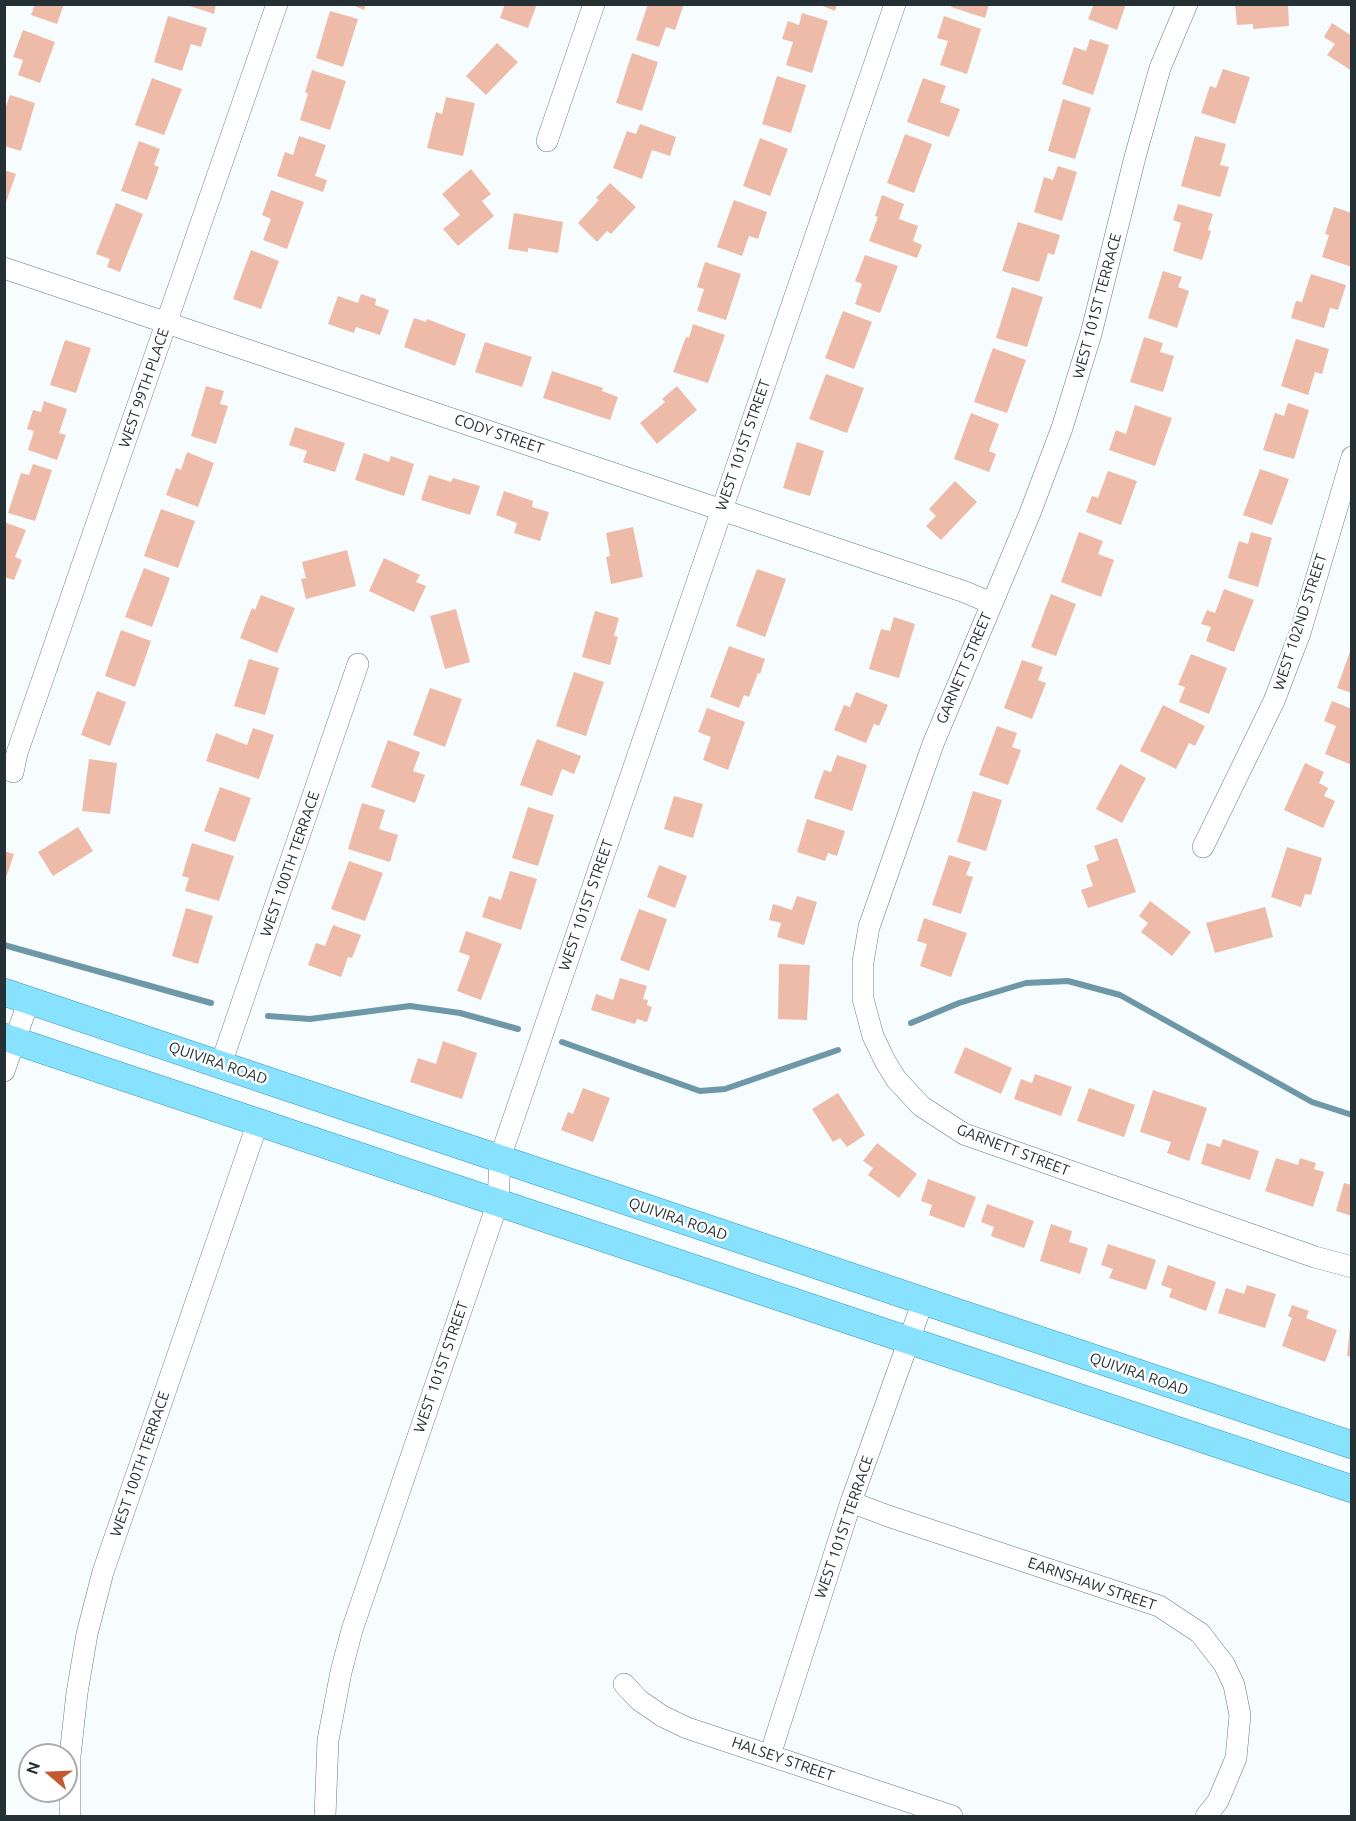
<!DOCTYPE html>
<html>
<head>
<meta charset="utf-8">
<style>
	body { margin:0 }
	#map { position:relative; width:1356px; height:1821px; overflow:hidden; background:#f7fdff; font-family:Ubuntu,sans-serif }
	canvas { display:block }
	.frame { position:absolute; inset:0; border:6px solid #253034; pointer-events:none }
	.north { position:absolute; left:18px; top:1743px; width:60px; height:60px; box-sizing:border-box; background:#fff; border:2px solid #a8acae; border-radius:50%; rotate:289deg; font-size:16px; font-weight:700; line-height:24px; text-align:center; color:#253034 }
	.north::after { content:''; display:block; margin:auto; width:21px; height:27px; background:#c15a2e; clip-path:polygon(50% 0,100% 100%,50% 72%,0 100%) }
</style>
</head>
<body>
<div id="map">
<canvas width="1356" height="1821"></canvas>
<div class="frame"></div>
<div class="north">N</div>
</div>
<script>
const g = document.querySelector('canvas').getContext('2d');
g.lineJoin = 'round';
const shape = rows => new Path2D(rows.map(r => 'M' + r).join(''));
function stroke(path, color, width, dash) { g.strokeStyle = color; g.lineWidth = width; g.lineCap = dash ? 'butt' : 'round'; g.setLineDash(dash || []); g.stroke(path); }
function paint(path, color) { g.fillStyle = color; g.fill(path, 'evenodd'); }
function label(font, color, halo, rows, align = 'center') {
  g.font = font + ' Ubuntu,sans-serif'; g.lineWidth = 5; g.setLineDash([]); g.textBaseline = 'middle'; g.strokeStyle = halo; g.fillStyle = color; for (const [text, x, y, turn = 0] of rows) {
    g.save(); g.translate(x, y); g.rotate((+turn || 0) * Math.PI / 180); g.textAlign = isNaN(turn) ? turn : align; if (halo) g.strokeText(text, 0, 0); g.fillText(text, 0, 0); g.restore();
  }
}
stroke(shape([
	[4,945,211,1003],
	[268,1016,310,1019,410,1006,460,1013,518,1029],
	[911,1023,959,1003,1026,983,1068,981,1120,995,1312,1102,1352,1115],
	[562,1042,700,1091,725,1089,838,1050]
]), '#6e98a8', 6);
paint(shape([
	[35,4,64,4,57,24,31,15],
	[184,4,216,4,214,14],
	[350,4,366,4,364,10],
	[505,4,537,4,528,28,500,18],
	[648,4,684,4,675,30,666,27,659,47,636,40],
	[818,4,837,4,835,11],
	[952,4,989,4,985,18,951,7],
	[1094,4,1126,4,1117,30,1088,19],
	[1235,4,1288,4,1289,26,1253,29,1253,24,1237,25],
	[330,11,358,19,343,67,316,58],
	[802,13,828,21,812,73,786,65,793,42,782,39,788,21,799,25],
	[168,16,207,28,201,47,191,44,182,71,154,62],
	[944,16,981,29,967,74,940,65,948,41,937,38],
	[1332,23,1352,36,1352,71,1327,55,1335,44,1324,37],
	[23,30,55,42,40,83,18,75,23,60,13,57],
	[1090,39,1109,45,1093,95,1062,84,1074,47,1086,51],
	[497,43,518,62,486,95,466,76],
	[632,53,658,62,642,111,616,103],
	[1223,69,1250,77,1235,124,1201,113,1210,86,1216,88],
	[312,70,346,81,330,130,300,120,308,94,305,92],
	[777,76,806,85,791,133,762,124],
	[152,78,182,89,164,135,135,125],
	[923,78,946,86,940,102,960,109,949,137,907,122],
	[10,95,35,103,21,151,4,146,4,112],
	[446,97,475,103,463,156,427,148,436,112,442,114],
	[1063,99,1091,108,1075,159,1048,151],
	[640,124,676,137,670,156,652,150,642,179,613,168,627,131,636,134],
	[905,134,932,144,914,193,887,183],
	[299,136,326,145,315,176,327,180,323,192,277,176,285,152,293,155],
	[1195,136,1226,144,1220,165,1229,167,1220,197,1181,186],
	[760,138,788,149,770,196,743,186],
	[139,141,160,149,154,165,159,167,147,200,121,191],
	[1058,166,1077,172,1062,221,1034,212,1044,177,1053,180],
	[471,169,491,194,482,201,494,216,458,246,443,229,460,215,442,194],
	[4,170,16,174,5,205,4,205],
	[610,183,636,207,611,234,607,231,597,242,578,223,599,200,596,198],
	[271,190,304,202,287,249,263,240,271,219,262,215],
	[882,195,904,204,899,219,918,226,913,241,922,245,917,258,869,241,878,217,875,216],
	[734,200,767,212,758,239,749,236,742,256,717,247],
	[116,203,143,214,120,272,107,267,110,259,96,254],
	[1178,204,1213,214,1208,230,1211,231,1202,260,1173,251,1181,223,1173,220],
	[1334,207,1352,213,1352,267,1322,257,1329,235,1325,234],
	[514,213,563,222,558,253,528,248,528,252,508,249],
	[1018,222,1060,235,1054,255,1048,253,1039,282,1002,271],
	[251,250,279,261,261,309,233,299],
	[865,255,898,266,880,313,855,304,862,284,855,281],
	[705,262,741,274,726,320,697,311,704,289,697,287],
	[1163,271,1182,277,1178,287,1189,291,1177,328,1148,318],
	[1311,274,1346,285,1338,310,1330,308,1324,328,1291,318,1296,301,1302,302],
	[1012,287,1043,297,1027,347,996,338],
	[361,294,376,299,375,305,389,310,380,335,356,327,354,333,328,324,338,296,358,303],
	[843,311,872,322,854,369,825,358],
	[414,318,426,322,427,319,466,334,455,366,404,347],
	[693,324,725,335,708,383,673,372,686,337,689,338],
	[1144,337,1163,343,1160,352,1174,356,1163,392,1130,382],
	[1296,339,1329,349,1322,374,1315,372,1308,395,1281,386],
	[65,340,91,348,76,393,50,385],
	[485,342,532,357,522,387,475,372],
	[993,348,1026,360,1007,413,974,402],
	[552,371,603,388,602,391,618,397,610,420,543,398],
	[826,374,864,388,847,433,809,419],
	[206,386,224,391,220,404,228,406,216,444,191,436],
	[677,386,697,410,657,444,640,423,665,402,662,399],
	[44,401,67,409,59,433,66,435,57,460,28,450,34,431,27,429,33,410,41,412],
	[1288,403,1309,410,1294,459,1263,450,1275,413,1284,416],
	[1135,405,1172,418,1155,466,1109,450,1116,430,1126,434],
	[971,413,999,424,989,451,996,454,989,472,954,459],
	[295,427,345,443,335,472,303,462,307,451,289,445],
	[797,442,824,451,810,496,783,488],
	[187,452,214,463,198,507,166,495,176,468,181,470],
	[364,453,389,462,391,456,414,464,404,496,355,480],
	[33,464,52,470,35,521,8,513,21,473,29,475],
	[1260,469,1289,479,1272,525,1243,515],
	[1108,471,1137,481,1121,525,1086,512,1092,496,1098,498],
	[429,475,451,482,453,478,480,486,470,515,421,500],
	[955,481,977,502,941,540,926,526,936,516,929,509],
	[504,491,533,501,532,507,549,512,540,541,514,533,517,523,496,515],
	[161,509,195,521,178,568,144,556],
	[4,522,26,530,15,557,22,560,14,580,4,577],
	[633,527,643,577,611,584,606,557,610,556,606,533],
	[1079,532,1103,541,1098,554,1114,560,1101,597,1061,582],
	[1251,532,1272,538,1258,587,1228,578,1239,541,1248,544],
	[347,550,356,586,306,599,301,579,306,578,302,562],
	[384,558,420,575,416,582,426,586,414,612,369,591],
	[144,568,170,578,152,627,125,617],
	[757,569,786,579,765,637,736,626],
	[1224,589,1254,600,1234,652,1206,641,1211,627,1201,624,1207,610,1215,613],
	[1051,594,1076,604,1056,656,1031,647],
	[261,595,295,608,277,653,240,638,252,608,255,610],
	[456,609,470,662,445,669,430,616],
	[595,611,619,618,614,636,618,637,610,665,582,657],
	[894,617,915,624,899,678,869,669,881,629,890,631],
	[121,630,151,641,135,687,105,676],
	[729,646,765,659,760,674,758,673,749,697,744,695,739,708,710,697],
	[1352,646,1352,693,1337,688],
	[1191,654,1227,668,1209,714,1179,702,1185,687,1178,685],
	[249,659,279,668,265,715,234,706],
	[1022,660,1043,667,1038,680,1046,683,1032,719,1004,708],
	[574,672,604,682,586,736,556,726],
	[430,688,462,699,445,747,413,735],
	[97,691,126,702,110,746,81,735],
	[856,692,888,705,879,726,874,724,866,743,834,730,844,705,850,707],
	[1332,701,1352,709,1352,765,1325,754,1336,726,1324,721],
	[1163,705,1205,726,1195,746,1189,743,1176,769,1140,751],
	[707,708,745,722,728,770,703,760,711,737,698,732],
	[997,726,1017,733,1012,747,1021,750,1008,785,979,775],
	[253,728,274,735,259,779,206,761,216,733,247,745],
	[537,739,581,756,574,774,562,769,552,796,520,785],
	[388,740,420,752,413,771,425,775,415,803,371,787],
	[837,755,867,765,852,811,814,798,824,770,831,772],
	[89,759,117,763,110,814,82,811],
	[1305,763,1324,772,1319,783,1328,788,1324,796,1335,801,1323,828,1284,810],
	[1120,764,1146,778,1122,823,1096,809],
	[220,787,251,798,235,842,204,831],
	[973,791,1002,800,986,851,957,842],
	[674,796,703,804,693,838,664,829],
	[362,803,385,810,379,829,398,835,390,862,348,849],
	[528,807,554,815,538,866,512,858],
	[807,819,845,831,837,856,828,853,825,861,797,852],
	[78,827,93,851,53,876,38,852],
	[1117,838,1136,892,1088,908,1081,890,1093,886,1086,865,1099,860,1094,846],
	[192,843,234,856,219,901,185,891,189,878,182,876],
	[1287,847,1322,858,1311,895,1305,894,1301,907,1271,897],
	[4,851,14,854,5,881,4,881],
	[949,855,971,862,966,875,973,877,961,914,932,905],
	[349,861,383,873,365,921,331,909],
	[659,865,687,876,675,908,647,897],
	[510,871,537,879,521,930,482,917,489,896,501,900],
	[797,896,817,902,804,945,777,937,781,923,769,920,773,904,792,910],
	[1150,901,1191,932,1172,956,1141,932,1148,923,1139,916],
	[1265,907,1273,937,1215,953,1206,923],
	[186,908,213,916,198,964,172,956],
	[639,909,667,919,649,971,620,960],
	[924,918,967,933,951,977,920,966,927,944,917,941],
	[333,925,361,935,352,958,348,957,341,977,308,965,316,943,325,946],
	[466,931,502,944,481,1000,457,991,470,956,459,952],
	[779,964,810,965,807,1020,778,1019],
	[620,978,647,986,643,999,648,1000,647,1005,652,1007,647,1022,637,1019,635,1024,591,1010,596,994,613,1000],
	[443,1041,477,1053,462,1099,410,1082,418,1058,436,1064],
	[965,1047,1012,1068,1001,1094,954,1073],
	[1035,1074,1072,1087,1061,1116,1014,1099,1021,1079,1032,1083],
	[583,1088,610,1098,593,1142,561,1130,568,1112,573,1114],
	[1089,1088,1135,1105,1124,1137,1077,1121],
	[1153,1090,1207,1108,1189,1161,1167,1153,1171,1142,1140,1132],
	[838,1093,865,1135,847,1147,840,1138,833,1142,812,1109],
	[1223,1139,1259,1151,1250,1180,1201,1164,1207,1143,1220,1147],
	[877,1143,917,1174,899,1198,868,1175,873,1168,863,1161],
	[1276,1158,1298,1165,1300,1158,1316,1163,1314,1169,1324,1172,1313,1207,1265,1191],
	[928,1179,976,1197,964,1228,929,1215,932,1205,921,1201],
	[1344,1183,1352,1185,1352,1216,1336,1211],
	[987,1204,1034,1221,1024,1248,991,1236,994,1227,981,1222],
	[1051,1224,1072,1231,1069,1242,1088,1248,1080,1274,1040,1261],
	[1108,1244,1156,1260,1146,1290,1109,1278,1113,1269,1101,1265],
	[1168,1265,1216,1282,1206,1311,1169,1297,1172,1289,1161,1285],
	[1247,1285,1276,1294,1265,1328,1218,1313,1226,1288,1244,1294],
	[1292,1305,1309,1311,1306,1318,1337,1330,1325,1362,1282,1346,1292,1318,1288,1316],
	[1350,1327,1352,1327,1352,1357,1347,1356]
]), '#eebba8');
const minor = shape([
	[1187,4,1160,68,1135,157,1091,334,1062,428,1030,513,933,744,869,927,863,962,863,999,873,1036,885,1061,896,1079,921,1106,964,1134,1315,1257,1352,1267],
	[547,141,594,4],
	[4,268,965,592,991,603],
	[13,772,17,753,277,4],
	[1203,847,1274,701,1300,633,1352,457],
	[221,1064,358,664],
	[4,1071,29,1000],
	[851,1502,888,1516,1159,1606,1200,1633,1224,1664,1234,1685,1240,1715,1236,1758,1218,1801,1206,1816],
	[624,1684,639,1700,662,1716,687,1728,952,1816],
	[770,1755,851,1502,923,1301],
	[70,1816,70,1756,77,1693,87,1634,103,1572,258,1122],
	[325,1816,328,1740,341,1672,352,1630,498,1202,500,1158,895,4]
]);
const major = shape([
	[4,992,1352,1445],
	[4,1037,1352,1489]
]);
stroke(minor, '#637c85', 22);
stroke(major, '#3296b5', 28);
stroke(minor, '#fff', 21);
stroke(major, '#88e1fd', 27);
label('15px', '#253034', '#fff', [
	["WEST 101ST TERRACE",1097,306,-75],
	["WEST 99TH PLACE",144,388,-71],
	["CODY STREET",499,434,19],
	["WEST 101ST STREET",743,445,-71],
	["WEST 102ND STREET",1300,622,-72],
	["GARNETT STREET",964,668,-67],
	["WEST 100TH TERRACE",290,864,-71],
	["WEST 101ST STREET",586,905,-71],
	["QUIVIRA ROAD",218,1063,19],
	["GARNETT STREET",1013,1150,21],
	["QUIVIRA ROAD",678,1219,19],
	["WEST 101ST STREET",441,1367,-71],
	["QUIVIRA ROAD",1139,1374,19],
	["WEST 100TH TERRACE",140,1464,-71],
	["WEST 101ST TERRACE",844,1527,-71],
	["EARNSHAW STREET",1092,1584,19],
	["HALSEY STREET",783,1759,19]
]);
</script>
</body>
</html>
